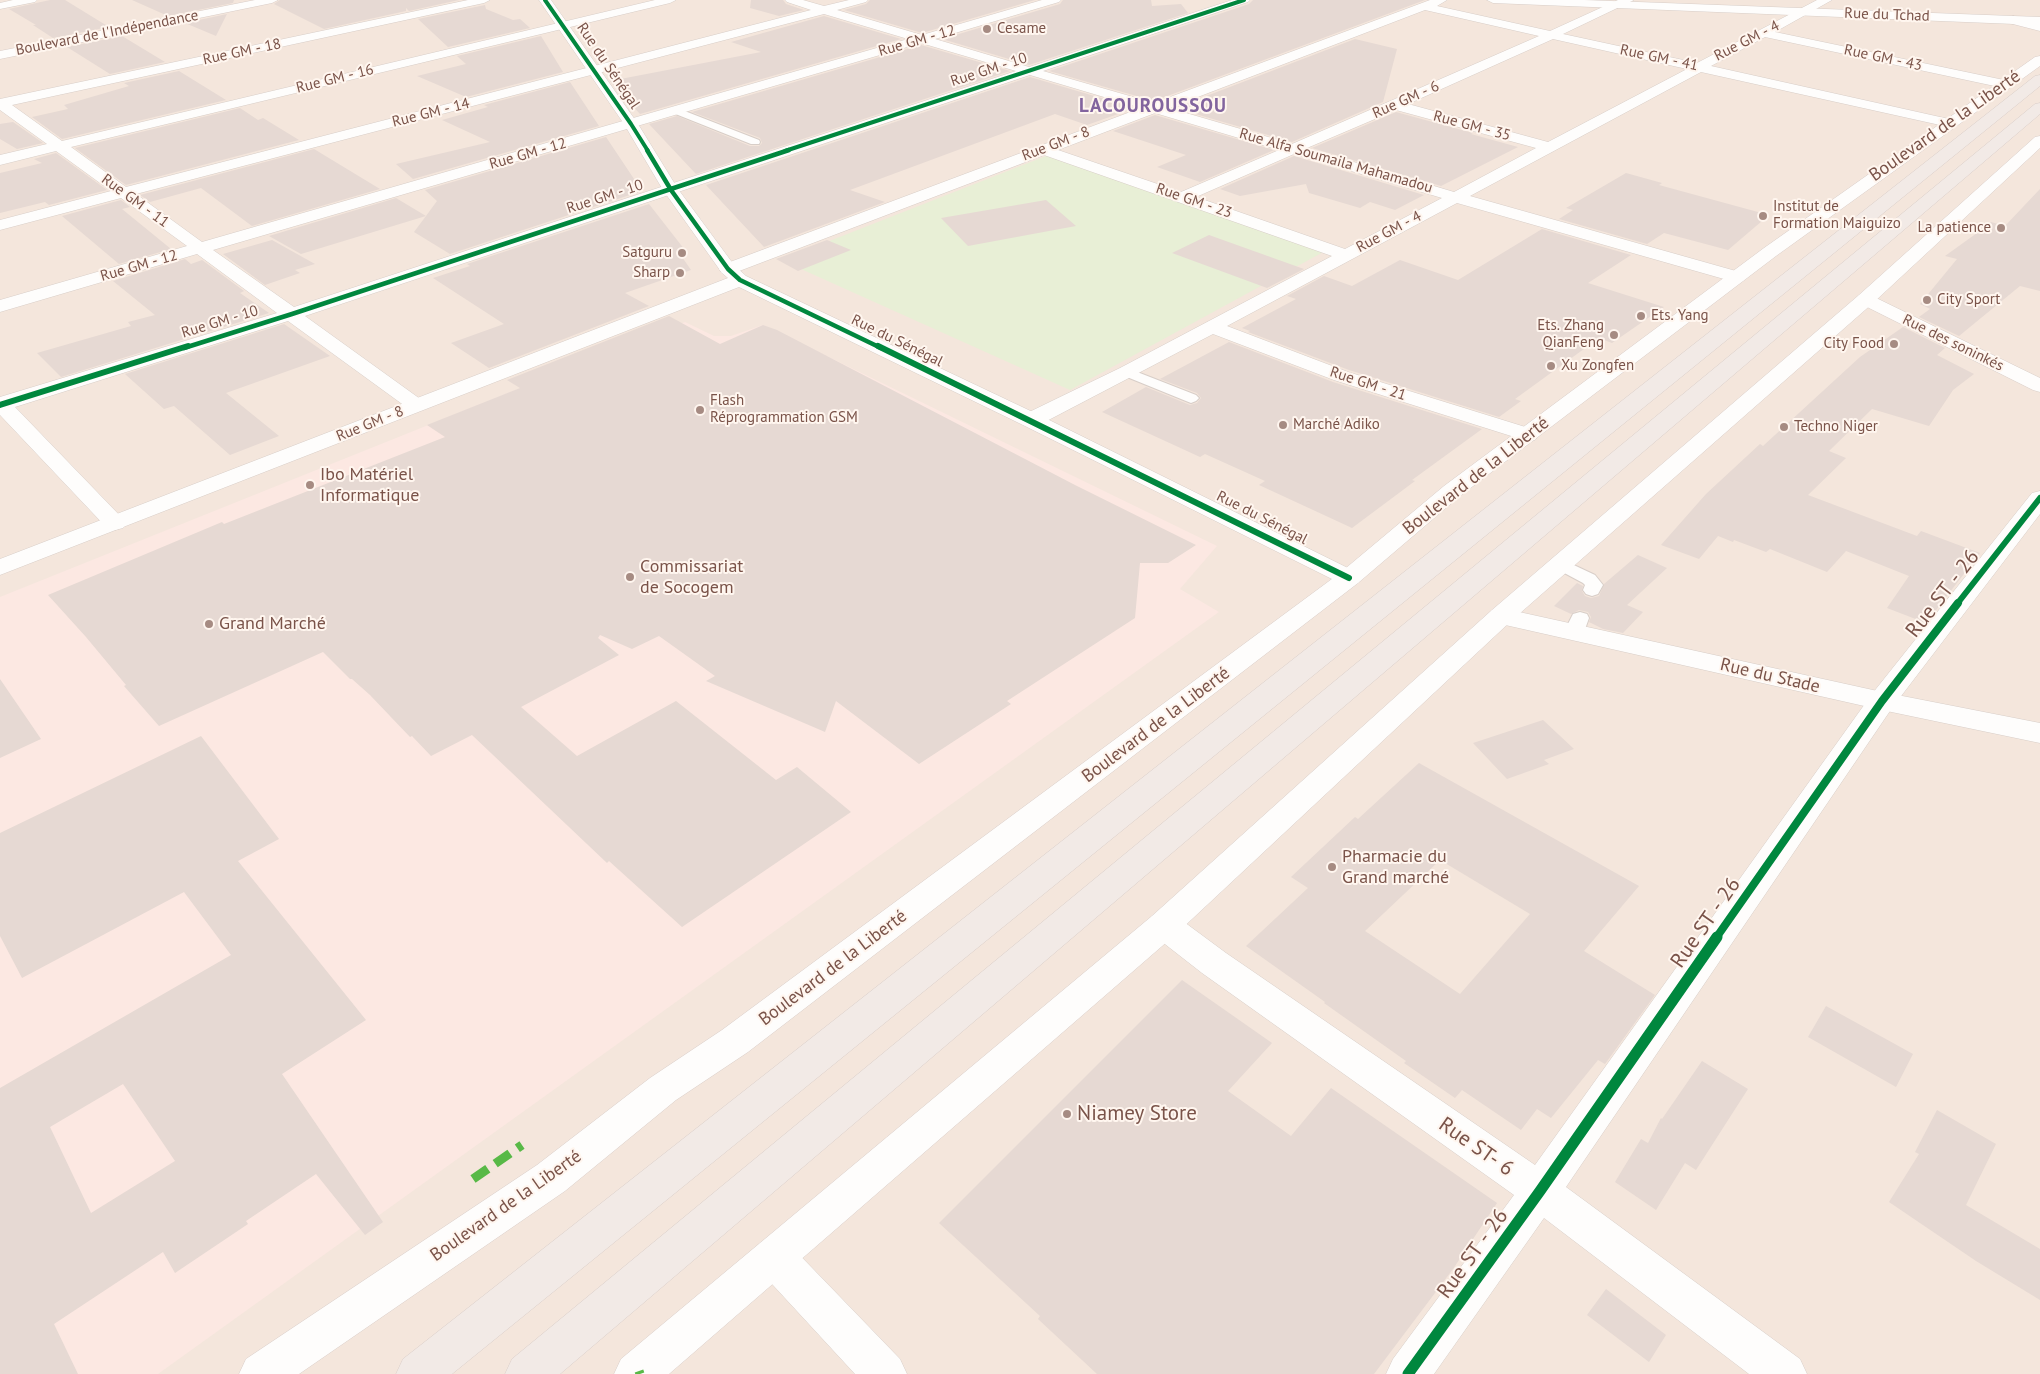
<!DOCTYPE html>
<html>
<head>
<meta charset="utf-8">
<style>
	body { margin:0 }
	canvas { display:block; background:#f9f2ec }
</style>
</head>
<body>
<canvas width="2040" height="1374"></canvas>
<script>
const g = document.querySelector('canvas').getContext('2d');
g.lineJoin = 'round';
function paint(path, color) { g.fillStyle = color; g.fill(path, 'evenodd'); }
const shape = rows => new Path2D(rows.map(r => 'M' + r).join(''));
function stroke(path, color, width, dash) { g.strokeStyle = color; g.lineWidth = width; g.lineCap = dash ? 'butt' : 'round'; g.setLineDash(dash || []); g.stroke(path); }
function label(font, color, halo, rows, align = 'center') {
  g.font = font + ' "PT Sans",sans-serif'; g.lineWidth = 4; g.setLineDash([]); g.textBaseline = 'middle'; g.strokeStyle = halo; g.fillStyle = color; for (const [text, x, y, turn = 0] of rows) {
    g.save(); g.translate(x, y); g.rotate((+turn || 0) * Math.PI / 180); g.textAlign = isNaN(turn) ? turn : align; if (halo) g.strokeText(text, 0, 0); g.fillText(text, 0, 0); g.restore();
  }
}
paint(shape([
	[0,0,2040,0,2040,1374,0,1374]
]), '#f4e6dc');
paint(shape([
	[685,322,714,336,731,336,763,325,1217,546,1180,589,1219,612,158,1374,0,1374,0,597]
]), '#fce8e2');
paint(shape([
	[1046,156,1327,250,1070,390,781,260]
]), '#e8efd6');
paint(shape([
	[50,0,65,0,109,27,53,38,33,25,36,25,9,9],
	[132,0,234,0,233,3,168,16],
	[280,0,459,0,409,11,406,8,406,11,324,29,274,4],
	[751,0,783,0,786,4,804,10,779,16,750,8],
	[870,0,1035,0,922,33,844,10,866,4],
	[1063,0,1151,0,1152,6,1181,4,1188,13,1029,65,942,39,1060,4],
	[1253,0,1425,0,1154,101,1049,71,1249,4],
	[485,5,486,9,513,20,520,19,530,28,448,47,418,19],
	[227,14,216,36,185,23],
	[824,16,901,39,640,114,610,81,761,52,731,42],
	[122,36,165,62,110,74,67,47],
	[541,36,563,72,466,97,417,76,466,64,457,56],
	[1355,39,1397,49,1383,102,1292,142,1175,108],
	[921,45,1010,71,696,174,649,124,677,116,750,146,759,146,762,143,760,138,692,112],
	[179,71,226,100,62,139,32,117,68,109,64,105,129,86,124,83],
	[1030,77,1135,108,1087,125,1055,114,850,190,885,202,764,247,706,185],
	[570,82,599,126,413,179,396,164,490,142,442,120,488,107,484,105],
	[240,108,258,120,263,118,299,140,126,185,75,148],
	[1396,112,1473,133,1471,134,1518,147,1441,186,1312,148],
	[1155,115,1274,150,1200,182,1157,167,1186,155,1113,131],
	[13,122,43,143,17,149,0,139,0,124],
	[606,137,642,191,450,254,414,232,426,216,301,254,269,236,396,198,426,216,437,201,425,190],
	[314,149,380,189,252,226,201,188,150,202,140,195],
	[56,153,107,190,49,205,45,202,0,213,0,173,42,163,34,159],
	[1294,156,1424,195,1395,210,1370,202,1360,208,1309,193,1306,184,1240,196,1220,189],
	[1626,173,1662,183,1659,185,1769,215,1728,250,1664,233,1647,244,1559,219,1573,210,1566,208],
	[2040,189,2040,291,2020,286,1959,336,1919,317,1930,309,1920,304,1957,259,1945,256,1977,233,1979,233,1991,222,2005,226],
	[121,200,130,207,122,209,171,249,119,264,62,216],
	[1046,200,1076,226,968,246,941,218],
	[649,204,688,254,682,257,691,270,625,293,649,306,489,368,451,343,504,324,433,278,470,266,467,264],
	[1542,229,1631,255,1588,283,1664,307,1612,343,1599,338,1515,399,1521,401,1499,417,1349,370,1248,332,1250,331,1242,328,1296,299,1287,296,1324,276,1352,286,1400,260,1458,280],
	[1209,235,1304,269,1267,288,1172,253],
	[272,240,315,264,295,270,300,273,265,285,223,254],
	[827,240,851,250,798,271,776,259],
	[185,259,191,264,202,260,244,291,240,293,269,313,61,377,37,353,131,326,128,322,155,315,113,281],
	[669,316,720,344,763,325,777,330,1075,485,1196,545,1168,563,1140,563,1135,618,1007,701,1011,704,919,764,836,701,825,732,706,681,715,676,659,636,632,649,600,635,598,638,619,655,521,707,577,756,676,701,776,780,797,767,851,812,682,927,609,861,607,863,472,735,431,756,412,736,410,737,370,695,352,679,350,679,323,652,159,726,124,686,126,685,86,637,48,595,222,522,224,524,445,437,427,425,520,388,507,380],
	[284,324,330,356,226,393,279,436,230,455,174,406,164,409,125,374],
	[1903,327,1945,348,1937,355,1974,374,1953,390,1929,426,1872,409,1829,451,1846,458,1808,495,1917,536,1921,531,1980,553,1926,623,1887,608,1909,576,1846,551,1827,572,1770,549,1766,552,1734,540,1733,542,1718,536,1699,559,1661,545,1706,494,1760,444,1763,446,1860,357],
	[1229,342,1333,382,1482,429,1412,480,1415,481,1352,528,1259,485,1265,481,1205,454,1200,457,1102,412,1146,387,1190,405,1197,403,1201,398,1197,393,1160,379],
	[1638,555,1667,568,1627,605,1643,612,1623,633,1603,629,1589,622,1591,617,1588,612,1579,610,1571,614,1554,606,1577,583,1583,586,1582,591,1585,596,1591,598,1599,596,1604,584],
	[0,679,41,739,0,758],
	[1543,720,1574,749,1544,760,1549,764,1507,779,1473,743],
	[201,736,279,839,238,861,366,1020,282,1074,383,1222,365,1235,316,1174,246,1221,248,1224,175,1273,163,1252,54,1324,78,1374,0,1374,0,1088,231,955,184,892,22,978,0,936,0,833],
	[123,1084,175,1161,91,1213,50,1127],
	[1419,763,1639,886,1584,951,1655,995,1605,1064,1598,1060,1551,1118,1537,1109,1521,1130,1462,1090,1455,1098,1404,1063,1406,1061,1324,1003,1325,1002,1246,946,1308,888,1291,877,1355,817,1358,819],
	[1440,860,1530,914,1460,994,1365,931],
	[1182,980,1272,1043,1228,1091,1291,1136,1331,1088,1497,1203,1453,1269,1374,1374,1097,1374,1038,1319,1040,1316,939,1223],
	[1826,1006,1913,1054,1896,1087,1808,1037],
	[1702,1061,1748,1089,1696,1170,1685,1163,1656,1210,1615,1182,1641,1139,1648,1143,1661,1118,1662,1119],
	[1937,1110,1996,1144,1966,1205,2040,1249,2040,1300,1976,1261,1889,1202,1919,1154,1915,1152],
	[1606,1289,1666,1335,1649,1362,1587,1315]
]), '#e6d9d3');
const service = shape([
	[677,108,759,140,760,142,759,144,751,144,673,113,672,111,677,108],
	[1127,368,1196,395,1199,398,1196,401,1191,403,1186,401,1122,375,1120,372,1122,369,1127,368],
	[1561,559,1595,575,1603,585,1598,594,1592,596,1586,594,1583,590,1585,585,1583,583,1555,568,1552,564,1555,560,1561,559],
	[1580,612,1587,614,1589,618,1584,632,1581,636,1574,638,1567,636,1564,632,1573,614,1580,612]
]);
const minor = shape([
	[13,0,37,0,35,2,0,9,0,3,13,0],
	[468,0,490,0,484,3,12,105,62,141,655,0,676,0,670,3,71,147,126,187,811,10,787,2,785,0,803,0,824,6,849,0,868,0,866,2,837,10,922,35,1042,0,1061,0,1059,2,935,39,1029,67,1232,0,1250,0,1248,2,1043,71,1154,103,1430,0,1447,0,1437,6,1550,31,1618,0,1634,0,1563,34,1697,63,1817,0,1832,0,1775,32,2004,80,2011,84,2004,88,1765,37,1711,66,1949,119,1954,120,1956,123,1954,126,1949,127,1701,72,1470,196,1743,273,1746,277,1743,281,1737,282,1731,281,1457,203,1227,326,1348,372,1535,430,1538,435,1535,440,1527,441,1334,380,1213,334,1039,425,1031,426,1023,425,1020,420,1023,415,1120,368,1332,256,1044,155,734,273,728,274,722,273,719,269,722,265,1141,108,1030,75,305,316,423,401,426,405,423,409,416,411,409,409,288,321,15,407,127,523,123,528,115,530,107,528,0,415,0,397,277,313,197,254,0,312,0,300,187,246,121,198,0,230,0,220,111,191,56,151,0,165,0,155,47,144,0,110,0,99,468,0],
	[1425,10,1539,36,1292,144,1169,108,1425,10],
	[824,14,908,39,202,242,136,194,824,14],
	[1553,39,1687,69,1548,142,1408,104,1553,39],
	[921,43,1016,71,294,307,213,250,921,43],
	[1396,110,1536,148,1454,192,1307,148,1396,110],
	[1155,113,1279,150,1181,192,1058,150,1155,113],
	[1294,154,1442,198,1345,249,1196,197,1294,154],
	[2040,491,2040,514,1892,708,1566,1187,1800,1359,1807,1374,1749,1374,1544,1218,1434,1374,1386,1374,1393,1359,1514,1195,1202,973,1152,934,1147,925,1152,916,1164,912,1176,916,1226,953,1535,1165,1872,694,2032,493,2040,491]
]);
const tertiary = shape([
	[539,0,551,0,638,124,678,189,734,265,746,276,1039,415,1358,573,1361,578,1358,583,1349,585,1340,583,1023,425,739,287,0,575,0,559,728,278,722,273,663,190,624,124,539,0],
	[1487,0,1584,0,2040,17,2040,25,1493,3,1487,0],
	[1866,293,2040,378,2040,392,2033,390,1859,303,1857,299,1859,295,1866,293],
	[1501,608,1882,692,2040,723,2040,743,1882,710,1492,622,1488,616,1492,610,1501,608],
	[774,1237,788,1243,900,1359,907,1374,855,1374,760,1271,754,1257,760,1243,774,1237]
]);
const secondary = shape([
	[255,0,278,0,272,3,0,59,0,51,255,0],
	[2013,16,2040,23,2040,31,2009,23,2007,20,2013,16],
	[2040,56,2040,66,1776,256,1460,496,1358,583,748,1052,676,1100,565,1191,299,1374,239,1374,246,1359,537,1165,650,1078,722,1030,1340,573,1444,486,1764,248,2035,57,2040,56],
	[2040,136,2040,148,1873,303,1510,622,1176,934,669,1374,614,1374,621,1359,1152,916,1492,610,1859,295,2035,137,2040,136]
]);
const trunk = shape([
	[2040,75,2040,86,452,1374,396,1374,403,1359,2035,76,2040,75],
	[2040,103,2040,114,560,1374,505,1374,512,1359,2035,104,2040,103]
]);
stroke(service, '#d8cec8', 2);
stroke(minor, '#d8cec8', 1);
stroke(tertiary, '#d8cec8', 1);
stroke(secondary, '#d9cdc8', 1);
stroke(trunk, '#dacec9', 1);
paint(service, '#fefdfc');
paint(minor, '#fefdfc');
paint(tertiary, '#fefdfc');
paint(secondary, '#fefdfc');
paint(trunk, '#f2eae6');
stroke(shape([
	[473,1179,522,1145],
	[639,1371,640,1374]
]), '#58b947', 9, [18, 9]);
stroke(shape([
	[545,0,631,124,648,151],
	[785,151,1244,0]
]), '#00873e', 4);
stroke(shape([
	[647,150,671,190,728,269,740,280,881,348],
	[184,348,292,314,789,150]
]), '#00873e', 4.5);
stroke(shape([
	[878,346,1349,578],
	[0,405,188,346],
	[1957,604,2040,498]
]), '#00873e', 6);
stroke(shape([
	[1716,938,1882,701,1958,603]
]), '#00873e', 8);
stroke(shape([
	[1408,1374,1540,1191,1717,937]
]), '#00873e', 11);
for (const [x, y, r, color] of [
	[987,29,5,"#a68b82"],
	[1763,216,5,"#a68b82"],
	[2001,228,5,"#a68b82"],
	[682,253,5,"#a68b82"],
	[680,273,5,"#a68b82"],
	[1927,300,5,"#a68b82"],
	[1641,316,5,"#a68b82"],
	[1614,335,5,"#a68b82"],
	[1894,344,5,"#a68b82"],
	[1551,366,5,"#a68b82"],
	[700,410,5,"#a68b82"],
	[1283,425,5,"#a68b82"],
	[1784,427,5,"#a68b82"],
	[310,485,5,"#a68b82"],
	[630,577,5,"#a68b82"],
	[209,624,5,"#a68b82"],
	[1332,867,5,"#a68b82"],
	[1067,1114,5,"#a68b82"]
]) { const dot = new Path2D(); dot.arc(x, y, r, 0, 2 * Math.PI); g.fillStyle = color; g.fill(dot); stroke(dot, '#fff6ef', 2); }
label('15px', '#7a5349', '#fff6ef', [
	["Rue du Tchad",1887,15,2],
	["Boulevard de l'Indépendance",107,33,-11],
	["Rue GM - 12",917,41,-16],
	["Rue GM - 4",1747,41,-27],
	["Rue GM - 18",242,52,-12],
	["Rue GM - 41",1659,58,12],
	["Rue GM - 43",1883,58,12],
	["Rue du Sénégal",608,66,56],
	["Rue GM - 10",989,70,-18],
	["Rue GM - 16",335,79,-14],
	["Rue GM - 6",1406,100,-24],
	["Rue GM - 14",431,113,-14],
	["Rue GM - 35",1472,126,15],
	["Rue GM - 8",1056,144,-21],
	["Rue GM - 12",528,154,-16],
	["Rue Alfa Soumaila Mahamadou",1336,161,16],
	["Rue GM - 10",605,197,-18],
	["Rue GM - 11",135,201,36],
	["Rue GM - 23",1194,201,19],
	["Rue GM - 4",1389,232,-28],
	["Rue GM - 12",139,266,-16],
	["Rue GM - 10",220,322,-17],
	["Rue du Sénégal",897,341,26],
	["Rue des soninkés",1953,343,26],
	["Rue GM - 21",1368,384,18],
	["Rue GM - 8",370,424,-22],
	["Rue du Sénégal",1262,518,27]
]);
label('15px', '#7a5349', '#fff6ef', [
	["Cesame",997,29],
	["Institut de",1773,207],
	["Formation Maiguizo",1773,224],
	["La patience",1991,228,"right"],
	["Satguru",672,253,"right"],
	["Sharp",670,273,"right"],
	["City Sport",1937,300],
	["Ets. Yang",1651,316],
	["Ets. Zhang",1604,326,"right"],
	["QianFeng",1604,343,"right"],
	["City Food",1884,344,"right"],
	["Xu Zongfen",1561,366],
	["Flash",710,401],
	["Réprogrammation GSM",710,418],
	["Marché Adiko",1293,425],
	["Techno Niger",1794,427]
], 'left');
label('18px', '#7a5349', '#fff6ef', [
	["Boulevard de la Liberté",1945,126,-35],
	["Boulevard de la Liberté",1476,476,-38],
	["Rue du Stade",1770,676,13],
	["Boulevard de la Liberté",1156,725,-37],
	["Boulevard de la Liberté",833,968,-37],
	["Boulevard de la Liberté",506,1206,-35]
]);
label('18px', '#7a5349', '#fff6ef', [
	["Ibo Matériel",320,475],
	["Informatique",320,496],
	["Commissariat",640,567],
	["de Socogem",640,588],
	["Grand Marché",219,624],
	["Pharmacie du",1342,857],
	["Grand marché",1342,878]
], 'left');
g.letterSpacing = '1px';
label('bold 19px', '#82649e', '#fff6ef', [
	["LACOUROUSSOU",1153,107]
]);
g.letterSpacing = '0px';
label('21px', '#7a5349', '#fff6ef', [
	["Rue ST - 26",1943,594,-52],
	["Rue ST - 26",1706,923,-55],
	["Rue ST- 6",1476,1147,35],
	["Rue ST - 26",1473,1254,-54]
]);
label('21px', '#7a5349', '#fff6ef', [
	["Niamey Store",1077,1114]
], 'left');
</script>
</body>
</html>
